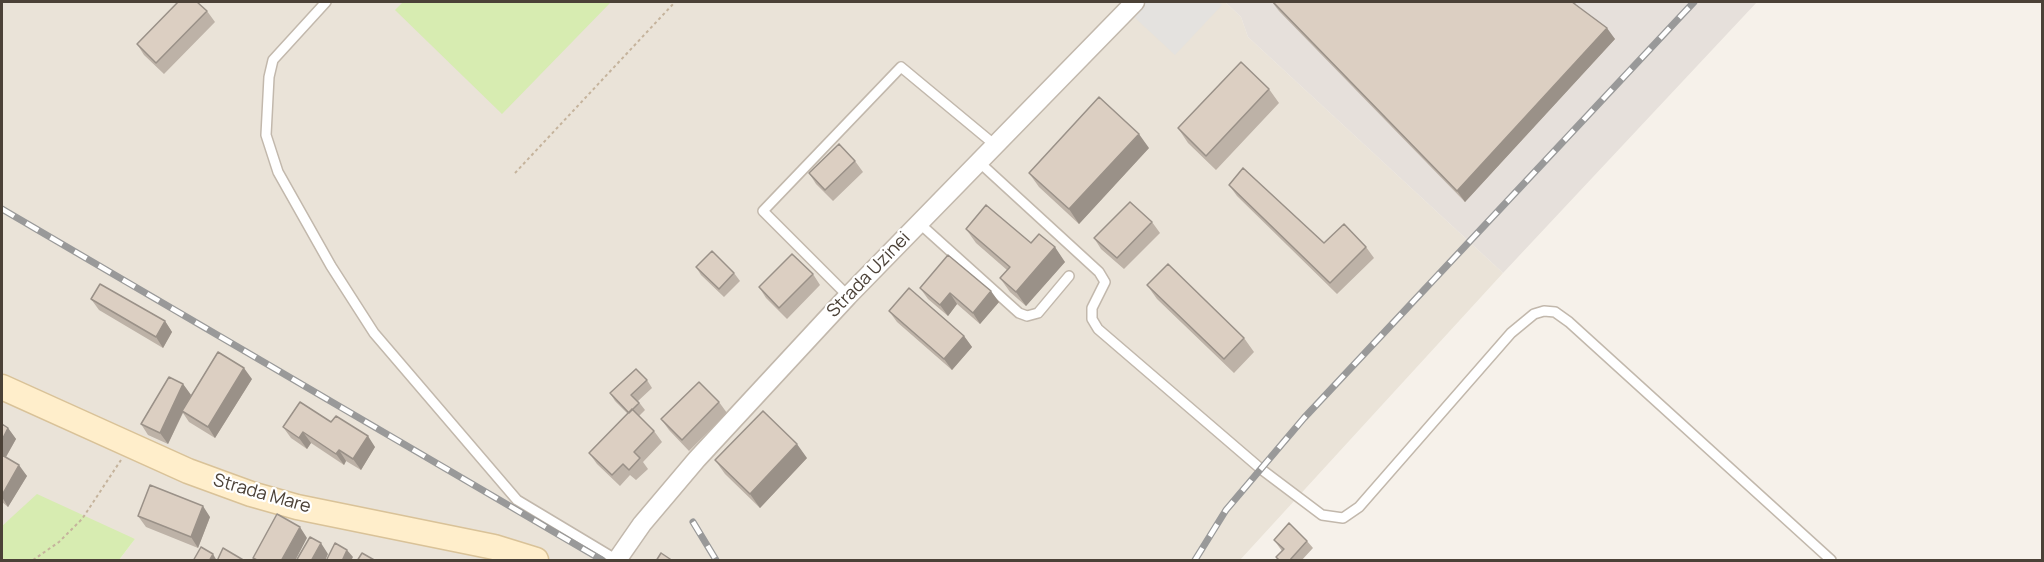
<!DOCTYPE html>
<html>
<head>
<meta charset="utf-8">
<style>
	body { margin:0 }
	#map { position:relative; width:2044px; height:562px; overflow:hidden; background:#f6f1ea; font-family:Manrope,sans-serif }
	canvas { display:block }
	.frame { position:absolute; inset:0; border:3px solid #4b4137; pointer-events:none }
</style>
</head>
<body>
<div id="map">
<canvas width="2044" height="562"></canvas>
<div class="frame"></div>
</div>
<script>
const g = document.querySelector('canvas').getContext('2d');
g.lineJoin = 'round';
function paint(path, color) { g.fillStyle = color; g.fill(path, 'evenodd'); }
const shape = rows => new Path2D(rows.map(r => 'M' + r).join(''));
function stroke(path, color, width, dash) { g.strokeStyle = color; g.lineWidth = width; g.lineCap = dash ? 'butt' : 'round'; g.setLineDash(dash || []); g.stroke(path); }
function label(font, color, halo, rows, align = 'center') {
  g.font = font + ' Manrope,sans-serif'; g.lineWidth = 4.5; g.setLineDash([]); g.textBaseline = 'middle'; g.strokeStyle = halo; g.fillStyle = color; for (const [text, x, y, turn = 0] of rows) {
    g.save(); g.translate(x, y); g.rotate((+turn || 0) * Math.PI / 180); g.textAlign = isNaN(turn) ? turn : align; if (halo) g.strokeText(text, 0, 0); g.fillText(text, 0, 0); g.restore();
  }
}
paint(shape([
	[2,2,1225,2,1241,17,1248,37,1503,273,1240,560,119,560,135,539,10,519,2,526]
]), '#eae3d8');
paint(shape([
	[1225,2,1757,2,1503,273,1248,37,1241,17]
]), '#e6e0db');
paint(shape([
	[403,2,611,2,502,114,395,10],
	[37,494,135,539,119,560,2,560,2,526]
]), '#d7ecb1');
paint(shape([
	[1144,2,1218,2,1222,5,1175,55,1132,15]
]), '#e4e2df');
const lane = shape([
	[326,2,273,60,269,77,266,135,278,172,331,266,374,333,517,500,617,560],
	[979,162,1099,272,1105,282,1092,308,1092,319,1098,329,1261,469,1322,515,1343,518,1359,507,1511,333,1534,314,1544,311,1555,312,1569,322,1831,560],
	[919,223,1019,313,1027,316,1038,313,1069,276],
	[848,296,763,211,901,67,995,145]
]);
const street = shape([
	[617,560,642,524,697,459,848,296,1135,2]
]);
const secondary = shape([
	[2,387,188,471,251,494,297,507,494,547,536,560]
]);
stroke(lane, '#c2b8ac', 12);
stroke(street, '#c2b8ac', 21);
stroke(secondary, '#d9c298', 27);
stroke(shape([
	[515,173,675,2],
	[33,560,59,542,82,519,121,460]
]), '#c5b39c', 2, [3, 3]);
stroke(lane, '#fff', 9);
stroke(street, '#fff', 18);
stroke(secondary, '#ffeecb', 24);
const rail = shape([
	[2,209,602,560],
	[693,522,716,560],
	[1195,560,1226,510,1304,418,1694,2]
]);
stroke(rail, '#999', 7);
stroke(rail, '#fff', 4.5, [14]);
paint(shape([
	[1272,2,1577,2,1575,4,1615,39,1465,202,1279,11],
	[207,11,215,22,164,74,144,55,137,44],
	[1269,89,1279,103,1216,170,1188,143,1178,128],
	[1149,148,1079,224,1039,187,1029,173],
	[855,161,863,172,833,201,816,184,809,173],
	[1229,185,1324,243,1366,247,1374,258,1337,294,1237,196],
	[1152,222,1160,233,1124,269,1101,249,1094,238],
	[966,229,1031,243,1065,262,1026,306,1010,292,1000,278,1007,270,976,243],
	[696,267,734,273,740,281,724,297,701,275],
	[813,274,820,285,787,319,766,298,759,287],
	[1147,285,1244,338,1254,352,1234,373,1157,299],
	[920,288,999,302,980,324,957,304,948,316,928,299],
	[91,299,165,321,172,332,163,348,99,310],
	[889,311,964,336,972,347,952,370,897,322],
	[252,379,215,438,189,422,183,413,168,444,148,435,141,424,183,384,191,395,187,402],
	[647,380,652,388,638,401,645,410,639,416,654,431,662,442,643,462,648,469,636,480,630,475,620,486,597,464,589,453,628,414,615,401,610,393],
	[719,402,727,413,689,451,669,430,661,419],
	[331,422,375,447,361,470,346,461,344,465,311,443,307,449,291,438,283,427],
	[2,424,8,428,16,439,6,457,27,476,8,507,2,502],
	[807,458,760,508,725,474,715,460],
	[138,516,210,517,198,548,146,527],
	[1274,540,1307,541,1313,548,1301,561,1278,561,1276,557,1282,551]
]), '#bdb2a7');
paint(shape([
	[1607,28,1615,39,1465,202,1457,191],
	[1139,134,1149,148,1079,224,1069,209],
	[1055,247,1065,262,1026,306,1016,292],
	[991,291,999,302,980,324,973,313],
	[950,293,957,304,948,316,940,305],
	[165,321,172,332,163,348,156,337],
	[964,336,972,347,952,370,944,359],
	[244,368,252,379,215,438,208,427],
	[183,384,191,395,168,444,160,433],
	[8,428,16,439,3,462,2,460,2,440],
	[303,432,311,443,307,449,299,438],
	[368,436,375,447,361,470,353,459],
	[797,444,807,458,760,508,750,494],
	[339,450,346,461,344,465,336,454],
	[19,465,27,476,8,507,2,497,2,495],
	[203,506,210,517,198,548,191,537],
	[300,527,307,538,295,561,281,561],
	[321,543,328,554,325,561,311,561],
	[347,550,353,557,351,561,342,561],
	[213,554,217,561,209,561]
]), '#9a9188');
const building = shape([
	[178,2,197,2,207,11,156,63,137,44,178,2],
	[1273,2,1572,2,1607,28,1457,191,1273,2],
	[1241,62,1269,89,1206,156,1178,128,1241,62],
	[1099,97,1139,134,1069,209,1029,173,1099,97],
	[839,144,855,161,825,190,809,173,839,144],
	[1243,168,1324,243,1344,224,1366,247,1330,283,1229,185,1243,168],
	[1130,202,1152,222,1117,258,1094,238,1130,202],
	[986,205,1031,243,1039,234,1055,247,1016,292,1000,278,1010,267,966,229,986,205],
	[712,251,734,273,719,289,696,267,712,251],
	[792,254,813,274,779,308,759,287,792,254],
	[948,255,991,291,973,313,950,293,940,305,920,288,948,255],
	[1168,264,1244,338,1224,359,1147,285,1168,264],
	[100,284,165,321,156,337,91,299,100,284],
	[909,288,964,336,944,359,889,311,909,288],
	[218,352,244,368,208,427,182,411,218,352],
	[636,369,647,380,631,395,639,403,629,413,610,393,636,369],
	[169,377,183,384,160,433,141,424,169,377],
	[699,382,719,402,682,440,661,419,699,382],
	[300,402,331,422,336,416,368,436,353,459,339,450,336,454,303,432,299,438,283,427,300,402],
	[632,409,654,431,634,452,640,458,629,470,623,464,612,475,589,453,632,409],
	[763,411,797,444,750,494,715,460,763,411],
	[2,424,8,428,2,440,2,424],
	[2,455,19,465,2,495,2,455],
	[150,485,203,506,191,537,138,516,150,485],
	[277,514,300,527,281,561,259,561,253,558,277,514],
	[1289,523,1307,541,1289,561,1280,561,1276,557,1284,549,1274,540,1289,523],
	[310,537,321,543,311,561,296,561,310,537],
	[335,543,347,550,342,561,326,561,335,543],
	[201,547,213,554,209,561,193,561,201,547],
	[223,548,245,561,217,561,223,548],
	[362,553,376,561,357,561,362,553],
	[661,553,673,561,656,561,661,553]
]);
paint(building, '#dccfc2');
stroke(building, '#9a9188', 1.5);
label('18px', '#4b4137', '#fff', [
	["Strada Uzinei",869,275,-46],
	["Strada Mare",262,494,16]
]);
</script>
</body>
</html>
